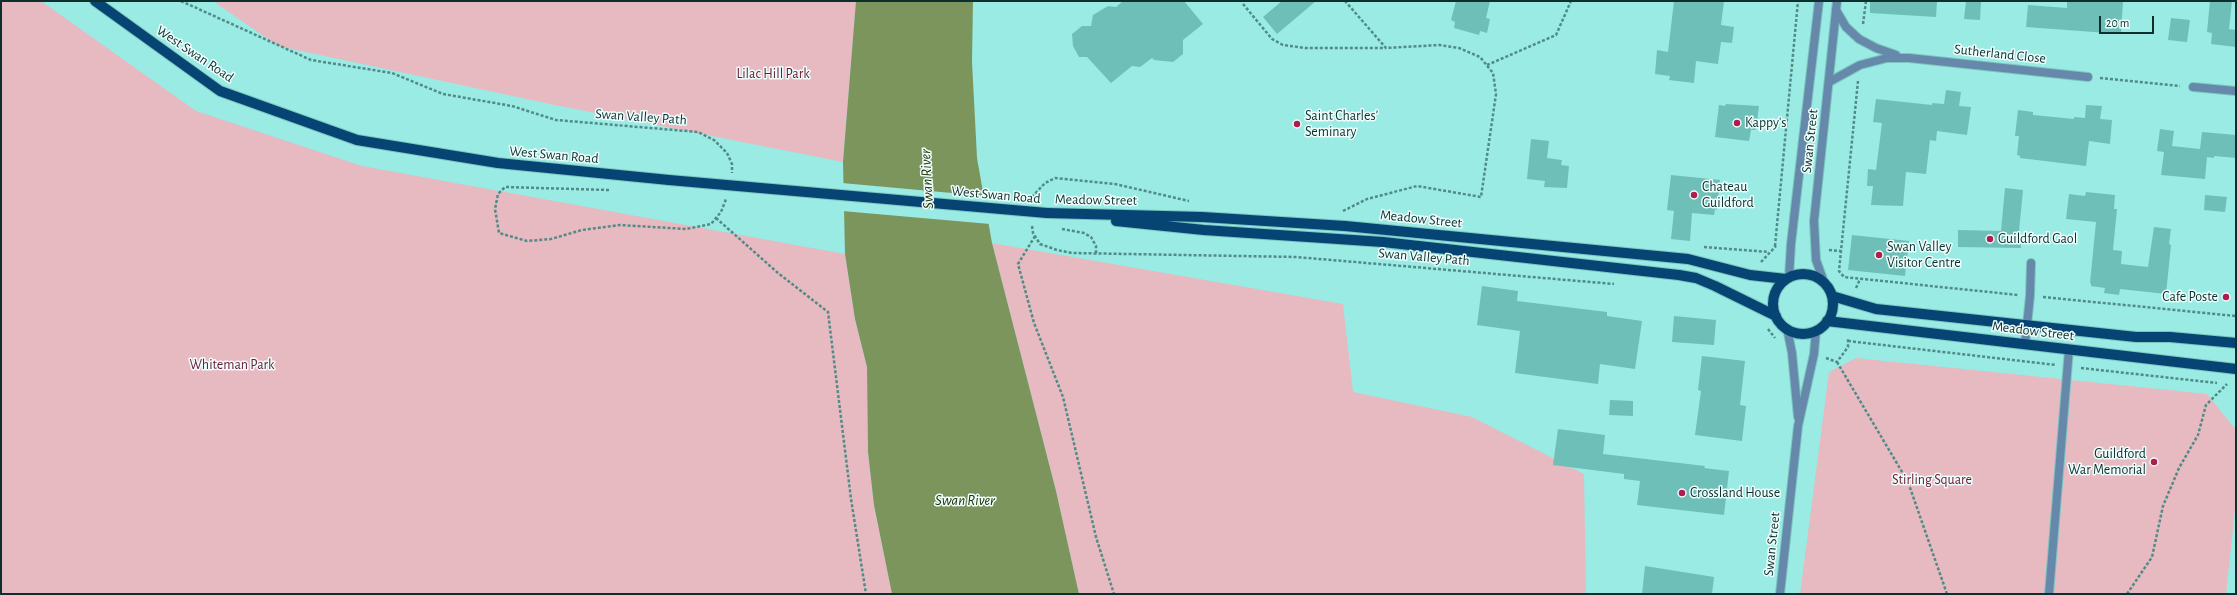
<!DOCTYPE html>
<html>
<head>
<meta charset="utf-8">
<style>
	body { margin:0 }
	#map { position:relative; width:2237px; height:595px; overflow:hidden; background:#99ebe4; font-family:"Alegreya Sans",sans-serif }
	canvas { display:block }
	.frame { position:absolute; inset:0; border:2px solid #0d302e; pointer-events:none }
	.scale { position:absolute; left:2099px; top:16px; width:55px; height:18px; box-sizing:border-box; border:2px solid #0d302e; border-top:0; padding-left:5px; font-size:12px; line-height:14px; white-space:nowrap; color:#0d302e; -webkit-text-stroke:3px #effefd; paint-order:stroke }
</style>
</head>
<body>
<div id="map">
<canvas width="2237" height="595"></canvas>
<div class="frame"></div>
<div class="scale">20 m</div>
</div>
<script>
const g = document.querySelector('canvas').getContext('2d');
g.lineJoin = 'round';
function paint(path, color) { g.fillStyle = color; g.fill(path, 'evenodd'); }
const shape = rows => new Path2D(rows.map(r => 'M' + r).join(''));
function stroke(path, color, width, dash) { g.strokeStyle = color; g.lineWidth = width; g.lineCap = dash ? 'butt' : 'round'; g.setLineDash(dash || []); g.stroke(path); }
function label(font, color, halo, rows, align = 'center') {
  g.font = font + ' "Alegreya Sans",sans-serif'; g.lineWidth = 3; g.setLineDash([]); g.textBaseline = 'middle'; g.strokeStyle = halo; g.fillStyle = color; for (const [text, x, y, turn = 0] of rows) {
    g.save(); g.translate(x, y); g.rotate((+turn || 0) * Math.PI / 180); g.textAlign = isNaN(turn) ? turn : align; if (halo) g.strokeText(text, 0, 0); g.fillText(text, 0, 0); g.restore();
  }
}
paint(shape([
	[1,1,41,1,196,111,362,166,845,254,855,319,867,367,868,452,874,505,892,594,1,594],
	[213,1,856,1,843,162,555,105,278,46],
	[992,243,1343,304,1353,392,1472,417,1584,474,1586,594,1079,594,1056,491],
	[1856,358,2207,394,2236,430,2236,500,2226,594,1800,594,1829,372]
]), '#e6bac0');
paint(shape([
	[856,1,973,1,972,62,977,158,992,243,1056,491,1079,594,892,594,874,505,868,452,867,367,855,319,845,254,843,162]
]), '#7b955d');
paint(shape([
	[842,183,985,196,990,224,842,211]
]), '#99ebe4');
paint(shape([
	[1123,1,1184,1,1203,24,1183,40,1183,54,1173,62,1154,60,1152,58,1140,67,1132,66,1111,83,1087,57,1079,57,1073,46,1072,34,1082,26,1091,26,1093,15,1108,6,1116,7],
	[1282,1,1316,1,1277,34,1263,17],
	[1456,1,1490,1,1486,18,1490,19,1487,33,1480,31,1479,35,1454,28,1455,22,1451,20],
	[1674,1,1724,1,1721,25,1734,27,1732,43,1721,42,1718,64,1696,61,1694,83,1669,80,1670,76,1655,74,1657,50,1668,52],
	[1870,1,1937,1,1936,17,1870,13],
	[1966,1,1981,1,1980,20,1964,19],
	[2067,1,2123,1,2121,34,2026,27,2028,5,2067,8],
	[2210,1,2232,1,2229,29,2236,30,2236,47,2211,44,2212,33,2207,32],
	[2171,18,2190,20,2187,42,2168,40],
	[1946,90,1961,92,1959,106,1971,107,1967,135,1937,131,1936,141,1930,140,1926,174,1906,172,1903,206,1871,205,1873,186,1867,186,1868,169,1876,170,1882,123,1873,122,1876,99,1932,105,1932,103,1944,104],
	[1726,104,1759,106,1756,130,1751,130,1749,141,1715,137,1719,105,1725,106],
	[2086,105,2102,106,2100,119,2112,120,2110,144,2089,141,2086,166,2020,158,2020,156,2017,155,2019,136,2015,136,2018,110,2033,112,2033,115,2074,119,2074,117,2085,118],
	[2160,129,2174,131,2172,146,2200,149,2202,132,2236,135,2236,158,2214,156,2214,158,2207,157,2205,179,2161,175,2164,152,2157,151],
	[1531,139,1549,141,1547,158,1562,160,1561,165,1569,166,1567,188,1544,187,1545,181,1527,179],
	[1671,175,1720,180,1717,210,1715,209,1714,215,1692,213,1690,241,1671,239,1674,211,1667,210],
	[2005,188,2023,190,2019,231,2021,248,1958,247,1958,230,2001,231],
	[2086,192,2115,195,2114,209,2117,209,2113,250,2122,251,2121,264,2148,267,2154,227,2171,229,2169,244,2171,245,2166,294,2120,289,2119,295,2104,293,2105,288,2091,286,2091,283,2090,283,2096,222,2066,219,2069,194,2085,196],
	[2205,195,2227,197,2225,212,2204,210],
	[1852,235,1909,241,1905,276,1848,270],
	[1482,286,1518,291,1517,301,1607,312,1607,316,1642,321,1635,369,1600,364,1598,384,1515,373,1520,331,1477,325],
	[1674,316,1716,320,1714,345,1672,342],
	[1702,356,1745,361,1740,405,1746,406,1742,441,1695,435,1701,391,1698,390],
	[1610,400,1633,401,1633,416,1609,415],
	[1558,429,1605,435,1603,454,1705,466,1704,468,1729,471,1724,515,1637,505,1640,481,1624,479,1624,474,1553,465],
	[1645,566,1714,577,1712,594,1642,594]
]), '#6ebfb8');
const service = shape([
	[2025,344,2030,296,2031,263],
	[2049,594,2069,349]
]);
const minor = shape([
	[1836,10,1846,27,1859,39,1876,48,1896,55],
	[1829,82,1860,65,1887,58,1909,58,2088,77],
	[2193,87,2236,91],
	[1787,328,1792,353,1798,417],
	[1780,594,1798,426,1814,354,1816,330]
]);
const tertiary = shape([
	[1789,277,1791,244,1819,1],
	[1824,282,1816,260,1814,221,1837,1]
]);
const primary = shape([
	[95,1,220,91,357,140,498,163,669,180],
	[1047,213,1202,217,1345,226,1688,259,1750,275,1786,279],
	[1116,221,1204,230,1383,242,1679,275,1696,278,1715,286,1776,316],
	'1773 304a30 30 0 1 1 60 0a30 30 0 1 1-60 0Z',
	[1832,296,1876,309,2136,337,2170,337,2236,343],
	[1827,321,2236,369]
]);
stroke(service, '#7dc6c0', 10);
stroke(minor, '#7dc6c0', 10);
stroke(tertiary, '#7dc6c0', 10);
stroke(primary, '#7dc6c0', 12);
stroke(shape([
	[181,1,311,60,392,73,443,94,512,106,556,120,698,132,714,140,727,153,732,164,732,173],
	[1243,4,1272,39,1283,45,1305,48,1386,48],
	[1863,24,1866,1],
	[1487,65,1556,35,1571,1],
	[2100,78,2180,86],
	[1858,81,1839,271,1844,277,2018,295],
	[609,190,505,187,498,194,495,209,499,233,527,241,551,239,582,230,620,225,686,229,711,224,721,212,726,199],
	[1032,197,1045,183,1055,178,1115,184,1189,201],
	[1343,211,1367,199,1417,186,1481,197,1496,94,1493,73,1480,57,1459,48,1439,45,1386,48,1345,1],
	[716,218,778,273,828,312,851,499,866,594],
	[1032,226,1033,233,1040,244,1057,250,1072,253,1296,257,1614,284],
	[1062,229,1084,233,1091,237,1096,246,1096,254],
	[1035,236,1018,264,1034,323,1063,397,1096,537,1114,594],
	[1775,246,1798,1],
	[1704,247,1769,252],
	[1829,250,1841,251],
	[1761,262,1776,246],
	[1856,288,1860,279],
	[2043,297,2236,316],
	[1768,329,1775,338],
	[1848,341,2056,365],
	[1826,358,1837,362,1848,347,1848,338],
	[1837,362,1908,482,1947,594],
	[2081,368,2217,383],
	[2127,594,2152,557,2163,506,2179,468,2198,435,2206,405,2227,384]
]), '#518b87', 2.5, [3, 2]);
stroke(service, '#6689ab', 8);
stroke(minor, '#6689ab', 8);
stroke(tertiary, '#6689ab', 8);
stroke(primary, '#064473', 10);
const primaryBridge = shape([
	[669,180,1047,213]
]);
stroke(primaryBridge, '#7dc6c0', 12, []);
stroke(primaryBridge, '#064473', 10);
for (const [x, y, r, color] of [
	[1737,123,4,"#ae1d4d"],
	[1297,124,4,"#ae1d4d"],
	[1694,195,4,"#ae1d4d"],
	[1990,239,4,"#ae1d4d"],
	[1879,255,4,"#ae1d4d"],
	[2226,297,4,"#ae1d4d"],
	[2154,462,4,"#ae1d4d"],
	[1682,493,4,"#ae1d4d"]
]) { const dot = new Path2D(); dot.arc(x, y, r, 0, 2 * Math.PI); g.fillStyle = color; g.fill(dot); stroke(dot, '#effefd', 1.5); }
label('14px', '#0d302e', '#effefd', [
	["West Swan Road",195,54,34],
	["Sutherland Close",2000,54,6],
	["Swan Valley Path",641,117,4],
	["Swan Street",1810,141,-84],
	["West Swan Road",554,155,5],
	["West Swan Road",996,195,5],
	["Meadow Street",1096,200,1],
	["Meadow Street",1421,219,6],
	["Swan Valley Path",1424,257,5],
	["Meadow Street",2033,331,7],
	["Swan Street",1772,544,-84]
]);
label('14px', '#6b1a31', '#effefd', [
	["Lilac Hill Park",773,74],
	["Whiteman Park",232,365],
	["Stirling Square",1932,480]
]);
label('14px', '#0d302e', '#effefd', [
	["Saint Charles’",1305,116],
	["Seminary",1305,132],
	["Kappy's",1745,123],
	["Chateau",1702,187],
	["Guildford",1702,203],
	["Guildford Gaol",1998,239],
	["Swan Valley",1887,247],
	["Visitor Centre",1887,263],
	["Cafe Poste",2218,297,"right"],
	["Guildford",2146,454,"right"],
	["War Memorial",2146,470,"right"],
	["Crossland House",1690,493]
], 'left');
label('italic 15px', '#203005', '#effefd', [
	["Swan River",927,179,-93],
	["Swan River",965,500]
]);
</script>
</body>
</html>
